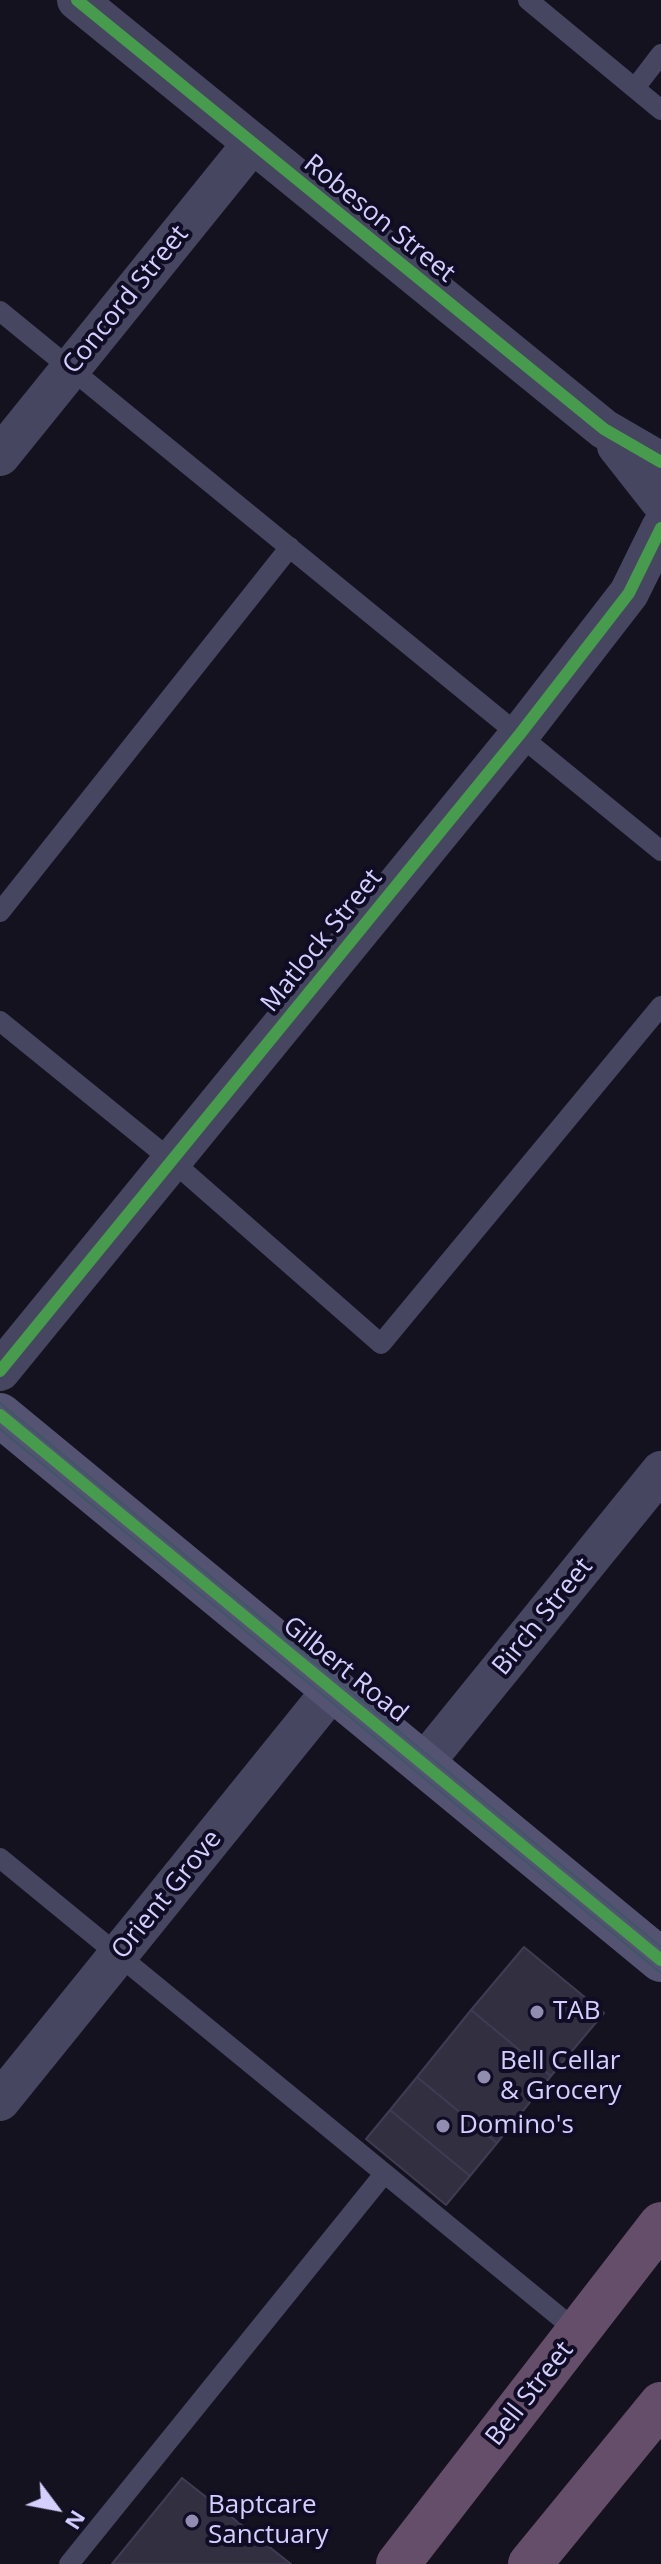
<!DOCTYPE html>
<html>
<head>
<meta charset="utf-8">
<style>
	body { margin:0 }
	#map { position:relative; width:661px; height:2564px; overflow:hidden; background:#14121e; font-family:"Open Sans",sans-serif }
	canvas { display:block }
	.north { position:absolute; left:16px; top:2468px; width:80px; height:80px; -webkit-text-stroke:6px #100c24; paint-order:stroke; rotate:122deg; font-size:22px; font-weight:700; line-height:32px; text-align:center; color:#d4cfff }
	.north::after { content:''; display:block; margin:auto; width:28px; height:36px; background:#d4cfff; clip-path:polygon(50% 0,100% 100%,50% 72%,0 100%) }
</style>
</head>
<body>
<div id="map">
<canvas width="661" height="2564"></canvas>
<div class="north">N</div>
</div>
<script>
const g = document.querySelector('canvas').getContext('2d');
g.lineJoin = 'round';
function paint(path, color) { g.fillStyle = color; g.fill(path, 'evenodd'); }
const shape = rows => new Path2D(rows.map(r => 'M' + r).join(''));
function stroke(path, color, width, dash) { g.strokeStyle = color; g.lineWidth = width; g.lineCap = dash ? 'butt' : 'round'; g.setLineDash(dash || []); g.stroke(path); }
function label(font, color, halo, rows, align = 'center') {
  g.font = font + ' "Open Sans",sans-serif'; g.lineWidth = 8; g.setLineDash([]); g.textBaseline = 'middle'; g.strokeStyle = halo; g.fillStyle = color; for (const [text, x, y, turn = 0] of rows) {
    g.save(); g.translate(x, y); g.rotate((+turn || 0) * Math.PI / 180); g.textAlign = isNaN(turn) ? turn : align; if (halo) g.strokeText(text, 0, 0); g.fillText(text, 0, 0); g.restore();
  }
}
const building = shape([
	[524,1947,604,2013,551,2076,471,2010,524,1947],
	[471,2010,551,2076,497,2143,417,2077,471,2010],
	[417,2077,497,2143,470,2176,390,2110,417,2077],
	[390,2110,470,2176,446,2205,366,2139,390,2110],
	[182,2478,291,2564,112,2564,182,2478]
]);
paint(building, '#322f41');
stroke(building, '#403b53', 2);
stroke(shape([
	[528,0,661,110],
	[635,88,661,54],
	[0,311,661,851],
	[0,912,290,547],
	[0,1021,171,1160,381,1344,661,1006],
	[0,1858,578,2332],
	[69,2564,384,2174]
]), '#464660', 20);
stroke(shape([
	[77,0,604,429,661,462],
	[617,446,661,502],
	[0,456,252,144],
	[0,1371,520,734,629,593,661,528],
	[424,1763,661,1471],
	[0,2101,333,1689]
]), '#464660', 40);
stroke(shape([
	[0,1415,661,1960]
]), '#545372', 44);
stroke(shape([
	[398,2564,661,2224],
	[530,2564,661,2404]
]), '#644e6a', 44);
stroke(shape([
	[0,1403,661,1947],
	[0,1429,661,1973]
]), '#3f5669', 2);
stroke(shape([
	[77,0,604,429,661,462],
	[0,1371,520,734,629,593,661,528],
	[0,1415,661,1960]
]), '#469c4c', 12);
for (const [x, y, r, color] of [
	[537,2012,8,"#918db0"],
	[484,2077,8,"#918db0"],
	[443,2126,8,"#918db0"],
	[192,2521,8,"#918db0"]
]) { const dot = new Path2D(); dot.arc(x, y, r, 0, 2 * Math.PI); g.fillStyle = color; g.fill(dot); stroke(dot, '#100c24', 3); }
label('26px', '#d4cfff', '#100c24', [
	["Robeson Street",379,219,39],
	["Concord Street",126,300,-51],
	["Matlock Street",322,941,-51],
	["Birch Street",543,1617,-51],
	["Gilbert Road",345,1670,39],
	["Orient Grove",167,1895,-51],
	["Bell Street",530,2394,-52]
]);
label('26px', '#d4cfff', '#100c24', [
	["TAB",553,2012],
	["Bell Cellar",500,2062],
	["& Grocery",500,2092],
	["Domino's",459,2126],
	["Baptcare",208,2506],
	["Sanctuary",208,2536]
], 'left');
</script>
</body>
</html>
